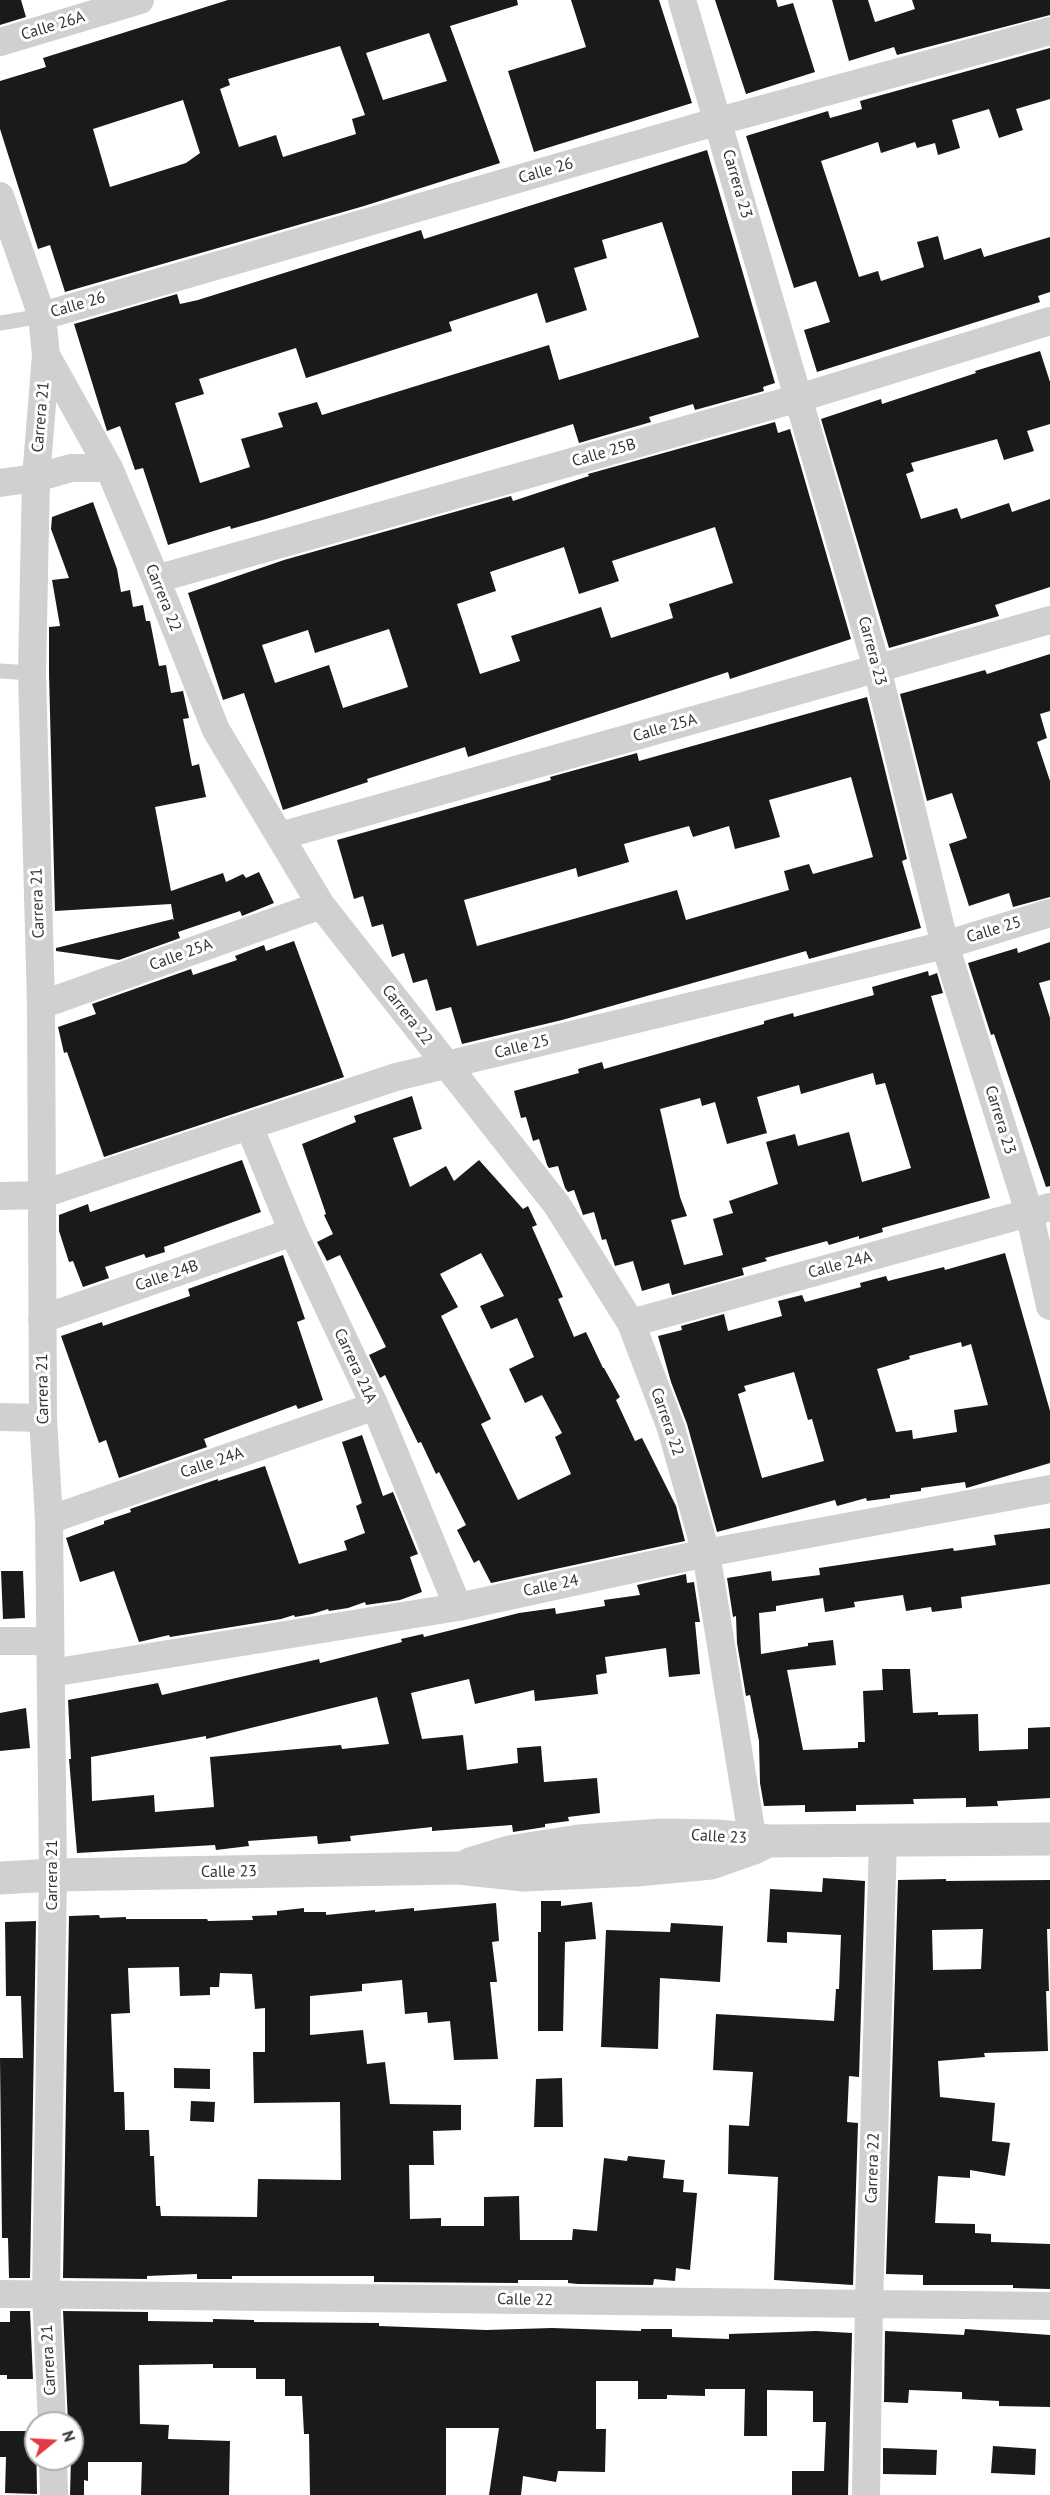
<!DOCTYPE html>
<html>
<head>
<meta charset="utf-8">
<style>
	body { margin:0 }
	#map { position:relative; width:1050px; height:2495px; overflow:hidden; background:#fff; font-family:"PT Sans",sans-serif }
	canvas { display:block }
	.north { position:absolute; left:24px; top:2411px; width:60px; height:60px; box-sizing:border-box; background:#fff; border:2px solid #adadad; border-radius:50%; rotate:72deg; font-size:16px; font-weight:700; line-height:24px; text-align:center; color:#333 }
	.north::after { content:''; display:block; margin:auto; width:21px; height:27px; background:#e63946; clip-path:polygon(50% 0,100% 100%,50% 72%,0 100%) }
</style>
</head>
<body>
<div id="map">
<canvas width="1050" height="2495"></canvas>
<div class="north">N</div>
</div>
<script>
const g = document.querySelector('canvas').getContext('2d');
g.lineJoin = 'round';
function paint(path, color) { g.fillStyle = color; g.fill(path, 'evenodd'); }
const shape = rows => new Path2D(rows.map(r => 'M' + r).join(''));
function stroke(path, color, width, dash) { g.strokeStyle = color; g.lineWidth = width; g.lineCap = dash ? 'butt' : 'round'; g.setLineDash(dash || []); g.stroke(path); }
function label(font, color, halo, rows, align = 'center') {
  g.font = font + ' "PT Sans",sans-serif'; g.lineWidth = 6; g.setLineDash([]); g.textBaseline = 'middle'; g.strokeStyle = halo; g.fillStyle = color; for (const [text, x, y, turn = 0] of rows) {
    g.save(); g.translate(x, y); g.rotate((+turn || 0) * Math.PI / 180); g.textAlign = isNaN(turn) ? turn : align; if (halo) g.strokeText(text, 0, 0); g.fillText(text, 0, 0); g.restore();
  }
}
paint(shape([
	[0,0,21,0,26,17,0,25],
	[228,0,517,0,518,5,450,26,500,163,364,206,65,292,50,245,38,249,0,129,0,81,46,67,43,58],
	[429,33,447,81,383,100,366,53],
	[340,46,365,115,352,119,356,134,283,157,276,135,239,147,220,89,230,85,228,79],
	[183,100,200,153,186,163,110,187,93,129],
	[571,0,659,0,692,103,534,152,508,71,586,47],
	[715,0,776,0,778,7,793,3,815,72,746,94],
	[832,0,868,0,875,22,915,9,912,0,1050,0,1050,15,897,55,894,47,849,61],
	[1050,48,1050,99,1016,109,1023,130,999,138,989,109,952,120,960,148,938,155,935,143,917,148,915,142,881,153,878,142,821,161,859,277,878,271,881,281,924,267,917,242,938,236,944,260,981,248,984,257,1050,237,1050,292,1038,296,1040,302,817,372,804,330,830,322,816,281,794,288,746,136,828,111,830,118,862,109,860,101],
	[707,150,775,383,763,387,764,391,695,410,693,404,649,417,651,422,579,443,573,424,266,519,231,529,230,526,168,545,143,468,135,470,120,426,107,431,74,324,177,294,180,304,198,300,421,230,424,239],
	[662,222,699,337,559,380,549,345,322,415,317,402,278,413,283,427,241,439,250,467,200,483,175,403,204,394,199,379,296,348,306,378,452,331,449,322,537,293,546,323,587,310,574,268,607,258,602,240],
	[1040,351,1050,382,1050,424,1027,431,1034,451,1004,460,997,439,911,463,914,471,906,474,921,519,957,508,961,519,1009,503,1012,512,1050,499,1050,587,995,605,999,616,889,648,821,419,881,399,882,404,976,373,975,371],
	[775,422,778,433,790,429,851,639,730,679,728,672,468,757,465,747,367,779,368,782,283,810,244,693,223,700,188,593,284,560,511,496,513,501,589,476,588,474],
	[715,527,733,583,669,604,673,618,611,638,601,607,511,636,520,661,480,674,457,604,496,591,490,572,564,547,579,594,619,581,612,561],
	[389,629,408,687,343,708,329,665,275,683,262,645,308,630,315,653],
	[93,502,117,569,121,592,130,590,133,607,143,605,146,621,150,621,159,666,166,665,171,693,183,691,189,718,183,719,192,766,199,764,206,797,155,807,171,891,223,873,226,882,243,874,246,878,259,872,274,903,242,916,240,911,178,932,180,938,119,960,56,951,56,948,173,919,174,922,171,904,55,911,49,673,49,627,60,626,52,580,69,578,51,529,52,517],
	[1050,654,1050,711,1040,714,1047,738,1037,742,1050,781,1050,897,1013,907,1009,893,969,906,949,844,967,838,952,793,927,801,900,694,985,670,987,674],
	[867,697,907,859,902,861,921,928,809,959,806,951,562,1020,462,1044,451,1007,436,1011,427,979,413,983,404,953,392,957,383,924,372,927,363,896,354,899,337,840,551,780,550,777,637,753,639,761],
	[851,777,873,857,813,874,809,864,784,871,789,890,686,920,677,890,477,946,464,900,576,868,578,877,629,862,624,844,689,826,693,837,729,826,735,849,780,837,769,800],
	[294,941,344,1077,104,1157,67,1052,64,1053,58,1027,96,1014,92,1004,191,969,193,975,237,960,235,956,264,945,266,951],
	[1050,942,1050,980,1039,983,1050,1018,1050,1186,1046,1187,994,1034,991,1035,968,963,1017,948,1018,953],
	[928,971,929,976,937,973,943,993,931,996,990,1198,882,1228,883,1232,859,1239,859,1236,829,1245,827,1241,765,1258,767,1261,742,1268,744,1275,672,1295,669,1283,642,1291,633,1261,615,1266,606,1239,602,1240,594,1212,583,1215,574,1190,568,1192,565,1188,558,1166,549,1168,547,1165,539,1139,533,1141,526,1117,521,1118,514,1091,579,1073,578,1069,602,1062,604,1069,764,1024,764,1021,793,1013,794,1017,874,995,872,987],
	[873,1073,876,1085,885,1083,911,1168,862,1182,849,1132,798,1146,795,1134,766,1142,778,1184,729,1201,733,1213,713,1219,723,1255,684,1265,671,1220,687,1216,680,1197,660,1109,700,1098,702,1106,715,1102,727,1144,767,1133,757,1097,799,1085,801,1094],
	[412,1096,422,1129,393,1138,410,1187,446,1166,454,1181,479,1160,523,1209,528,1206,537,1225,532,1227,563,1297,558,1299,574,1337,586,1332,603,1368,604,1368,620,1397,616,1400,635,1441,642,1438,676,1506,685,1541,491,1583,479,1560,474,1563,457,1530,466,1525,439,1472,436,1474,421,1442,418,1443,385,1375,380,1378,369,1355,386,1347,340,1255,327,1261,317,1242,333,1234,324,1215,326,1214,302,1144,356,1122,354,1116],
	[481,1253,504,1296,480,1306,491,1329,517,1318,534,1357,509,1369,525,1403,542,1395,562,1433,555,1437,571,1474,518,1500,481,1424,491,1419,441,1316,458,1307,440,1274],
	[242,1160,261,1212,164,1247,165,1252,146,1258,144,1254,105,1267,109,1278,83,1287,73,1261,69,1262,59,1231,59,1215,88,1204,90,1212],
	[1005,1253,1050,1411,1050,1463,970,1487,966,1488,965,1482,921,1488,921,1491,890,1495,890,1498,867,1501,866,1498,837,1506,835,1500,717,1532,687,1424,671,1382,658,1336,682,1330,681,1326,724,1314,728,1331,782,1316,778,1301,802,1295,805,1302,861,1287,860,1283,886,1276,888,1281,944,1267,945,1270],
	[961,1342,962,1347,971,1344,988,1405,954,1410,957,1432,913,1439,912,1430,896,1432,877,1369,910,1359,909,1356],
	[794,1372,808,1420,812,1419,824,1461,762,1478,738,1394,746,1391,744,1386],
	[283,1255,305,1319,297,1322,323,1400,298,1409,296,1405,204,1439,207,1447,119,1478,106,1440,99,1443,61,1336,102,1322,103,1326,190,1296,188,1289],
	[362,1435,383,1496,393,1492,418,1554,410,1557,422,1592,400,1600,366,1605,365,1602,348,1608,329,1611,328,1609,312,1614,295,1617,294,1615,281,1619,170,1637,169,1635,139,1642,114,1571,80,1582,66,1538,104,1524,104,1521,131,1512,130,1509,218,1479,218,1481,265,1466,299,1564,347,1550,344,1541,365,1533,356,1506,362,1503,342,1442],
	[1050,1528,1050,1584,961,1597,962,1608,932,1612,931,1607,906,1611,903,1595,854,1602,855,1607,825,1612,823,1598,776,1606,776,1611,759,1613,761,1654,808,1646,808,1643,833,1640,836,1665,787,1670,803,1750,858,1748,858,1742,865,1742,863,1691,883,1690,882,1669,910,1669,913,1713,938,1712,938,1715,978,1714,979,1751,1028,1749,1028,1728,1050,1727,1050,1798,997,1801,998,1806,966,1807,966,1798,913,1799,914,1804,856,1805,856,1811,805,1812,805,1805,764,1806,760,1783,759,1741,750,1695,746,1696,737,1643,736,1616,733,1617,727,1578,771,1571,772,1581,820,1575,819,1568,953,1548,954,1551,996,1545,994,1535],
	[1,1571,23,1571,25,1618,3,1619],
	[686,1574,687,1583,694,1582,700,1622,695,1622,700,1674,669,1677,666,1648,605,1657,607,1673,596,1675,598,1694,535,1701,534,1690,475,1704,469,1679,411,1693,422,1739,463,1735,467,1770,518,1763,517,1748,541,1746,544,1782,597,1778,600,1813,568,1817,569,1821,545,1824,545,1827,513,1832,512,1825,432,1831,432,1827,350,1836,351,1841,318,1844,317,1836,248,1841,249,1846,216,1850,215,1845,77,1853,69,1759,71,1759,68,1700,158,1683,162,1695,319,1659,320,1663,402,1642,401,1639,423,1634,424,1637,519,1613,555,1608,556,1614,605,1606,604,1600,640,1595,637,1585],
	[377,1697,389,1744,342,1749,341,1745,210,1757,214,1807,155,1812,154,1795,92,1801,91,1757,206,1736,206,1739],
	[26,1708,30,1748,0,1751,0,1713],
	[823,1878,865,1881,859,2077,849,2076,847,2122,858,2123,853,2285,774,2280,778,2177,728,2174,729,2125,749,2126,753,2072,713,2070,716,2014,834,2021,836,1989,839,1989,841,1935,787,1932,787,1943,767,1942,770,1889,822,1892],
	[946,1879,946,1881,1050,1880,1050,1929,1047,1929,1049,1991,1046,1991,1048,2051,984,2053,985,2057,938,2061,940,2097,995,2103,992,2141,1010,2143,1005,2176,970,2170,970,2178,938,2176,935,2223,975,2224,975,2233,991,2234,991,2242,1050,2244,1050,2289,1013,2288,1013,2285,923,2285,923,2275,886,2274,898,1880],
	[983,1929,981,1969,933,1970,932,1930],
	[541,1901,561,1901,561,1906,592,1902,596,1939,565,1942,563,2031,538,2031,538,1932,541,1932],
	[496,1903,499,1941,492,1942,497,1982,490,1982,498,2059,454,2060,450,2021,428,2023,427,2012,405,2014,402,1980,362,1984,362,1991,310,1996,310,2035,363,2030,367,2064,385,2062,390,2104,461,2105,461,2130,433,2131,434,2165,409,2165,410,2219,441,2218,441,2226,484,2226,484,2197,519,2196,520,2240,572,2240,573,2229,597,2231,604,2158,627,2161,628,2156,665,2160,663,2178,684,2180,683,2192,697,2193,690,2270,676,2268,675,2281,654,2279,653,2285,578,2284,568,2283,568,2280,518,2280,518,2283,374,2282,374,2276,232,2276,232,2279,197,2279,197,2274,147,2276,147,2279,63,2278,69,1916,99,1915,100,1918,126,1917,126,1919,207,1919,208,1921,253,1920,252,1916,277,1915,277,1911,304,1908,304,1912,326,1912,326,1915,375,1910,375,1912,414,1908,414,1911],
	[179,1967,180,1996,210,1995,210,1987,219,1987,220,1973,252,1974,255,2009,265,2008,265,2052,253,2052,254,2103,340,2102,341,2180,258,2179,257,2217,161,2216,160,2206,156,2206,154,2156,150,2156,149,2130,125,2130,124,2092,114,2092,111,2014,130,2013,128,1968],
	[36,1921,30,2278,9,2278,8,2238,2,2238,0,2058,23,2058,21,1996,6,1996,5,1922],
	[671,1923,723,1926,720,1982,660,1978,658,2049,601,2047,606,1930,670,1932],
	[174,2068,210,2069,210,2089,174,2088],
	[562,2078,563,2127,534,2127,536,2079],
	[191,2101,215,2102,214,2122,190,2121],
	[10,2311,30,2311,33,2379,7,2379,7,2375,0,2375,0,2322,10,2322],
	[63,2311,148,2312,148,2321,213,2322,213,2319,254,2320,254,2322,379,2323,379,2326,486,2330,552,2328,641,2331,641,2329,672,2329,672,2337,729,2339,729,2334,816,2331,852,2333,848,2495,792,2495,792,2471,824,2471,826,2422,813,2422,813,2391,767,2390,767,2436,744,2436,745,2389,705,2389,705,2396,667,2395,667,2399,638,2399,638,2381,596,2381,596,2429,606,2429,605,2472,558,2471,556,2482,523,2476,521,2495,489,2495,499,2428,446,2428,446,2495,310,2495,309,2434,304,2434,302,2396,285,2396,285,2379,256,2379,256,2368,213,2368,213,2364,139,2365,140,2424,169,2425,168,2439,230,2441,229,2495,141,2495,142,2462,88,2462,88,2481,84,2480,84,2495,70,2495,72,2423,68,2423],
	[965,2329,1050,2335,1050,2407,999,2406,999,2401,962,2399,962,2392,909,2390,908,2403,884,2402,885,2331,964,2335],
	[0,2431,36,2431,37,2494,5,2493,6,2457,0,2457],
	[993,2446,1036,2449,1035,2475,991,2473],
	[883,2448,937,2450,936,2475,883,2474]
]), '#1a1a1a');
stroke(shape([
	[0,323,42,316],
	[0,671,32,673]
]), '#d0d0d0', 15);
stroke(shape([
	[682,0,877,668,945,945,1029,1212,1050,1306],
	[0,42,140,0],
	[0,196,42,316,46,355,109,468,156,579,216,730,321,905,557,1205,631,1323,671,1428,706,1553,754,1848],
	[42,316,719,121,1050,31],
	[46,355,36,478,32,673,41,1005,43,1418,49,1520,53,1875,46,2294,52,2423],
	[0,483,36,478,71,468,109,468],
	[156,579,799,398,1050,321],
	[280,836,1050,620],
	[41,1005,321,905],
	[249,1126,293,1232,375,1406,458,1607],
	[0,1196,40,1195,396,1077,945,945,1050,913],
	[42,1319,293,1232],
	[631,1323,1050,1207],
	[0,1417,43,1418],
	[49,1520,375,1406],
	[0,1641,50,1641],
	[51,1673,458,1607,706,1553,1050,1489],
	[0,2294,1050,2306],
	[53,2459,54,2495],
	[866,2495,869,2303,883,1841]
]), '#d0d0d0', 28);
stroke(shape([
	[470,1864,509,1852,579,1841,662,1835,717,1836,768,1841,1050,1839],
	[0,1878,53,1875,458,1868,524,1875,637,1870,711,1863,754,1848,768,1841]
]), '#d0d0d0', 33);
label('16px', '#333', '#fff', [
	["Calle 26A",53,26,-17],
	["Calle 26",546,171,-16],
	["Carrera 23",737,184,74],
	["Calle 26",78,305,-16],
	["Carrera 21",41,417,-85],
	["Calle 25B",604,453,-16],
	["Carrera 22",163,598,68],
	["Carrera 23",872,651,75],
	["Calle 25A",665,728,-16],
	["Carrera 21",38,903,-92],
	["Calle 25",994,930,-17],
	["Calle 25A",181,955,-20],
	["Carrera 22",407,1015,52],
	["Calle 25",522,1047,-14],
	["Carrera 23",1000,1120,73],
	["Calle 24A",840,1265,-15],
	["Calle 24B",167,1276,-19],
	["Carrera 21A",355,1366,65],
	["Carrera 21",43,1389,-91],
	["Carrera 22",667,1422,71],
	["Calle 24A",212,1463,-19],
	["Calle 24",551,1586,-12],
	["Calle 23",719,1837,3],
	["Calle 23",229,1872,-1],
	["Carrera 21",52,1875,-90],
	["Carrera 22",873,2168,-88],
	["Calle 22",525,2300,1],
	["Carrera 21",49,2360,-93]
]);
</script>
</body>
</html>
